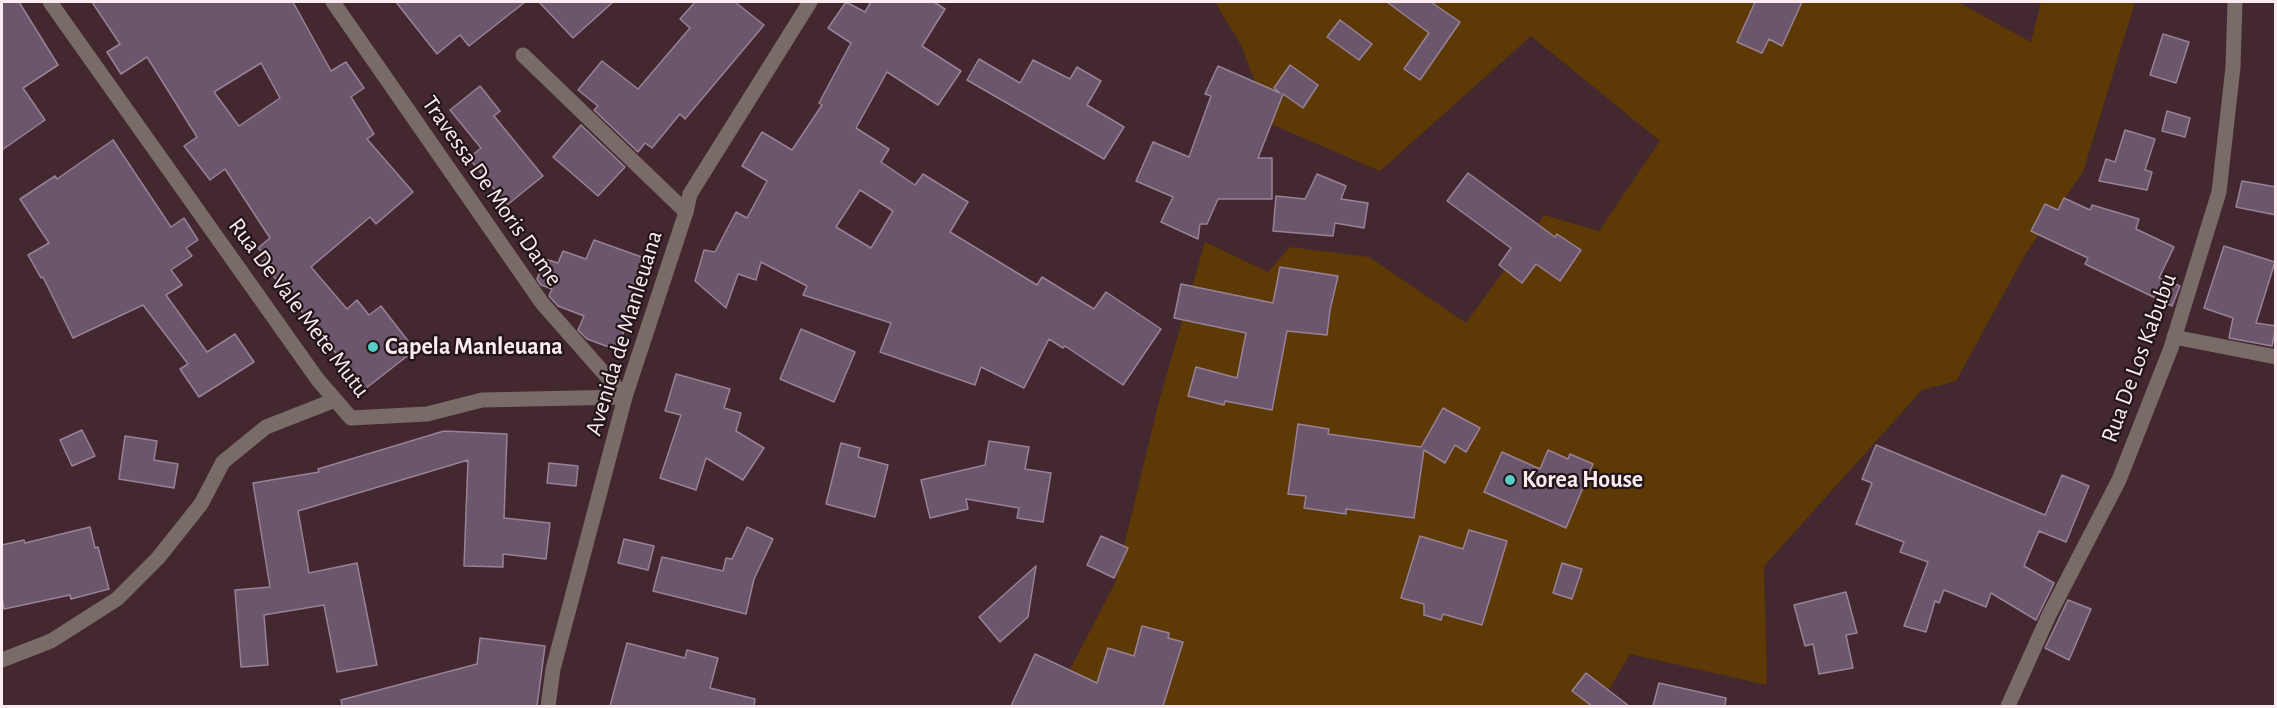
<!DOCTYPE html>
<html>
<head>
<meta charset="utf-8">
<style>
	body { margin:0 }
	#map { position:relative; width:2277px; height:708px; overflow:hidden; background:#432830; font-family:"Alegreya Sans",sans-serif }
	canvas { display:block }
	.frame { position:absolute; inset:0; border:3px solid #fdebef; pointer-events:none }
</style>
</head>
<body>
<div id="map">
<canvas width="2277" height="708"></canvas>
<div class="frame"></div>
</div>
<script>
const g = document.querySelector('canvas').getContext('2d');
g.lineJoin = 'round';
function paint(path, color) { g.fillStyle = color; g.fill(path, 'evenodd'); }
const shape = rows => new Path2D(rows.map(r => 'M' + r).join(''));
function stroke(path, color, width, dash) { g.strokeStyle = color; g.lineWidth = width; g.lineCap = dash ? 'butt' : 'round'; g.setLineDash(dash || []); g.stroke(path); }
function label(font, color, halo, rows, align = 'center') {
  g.font = font + ' "Alegreya Sans",sans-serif'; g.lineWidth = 4.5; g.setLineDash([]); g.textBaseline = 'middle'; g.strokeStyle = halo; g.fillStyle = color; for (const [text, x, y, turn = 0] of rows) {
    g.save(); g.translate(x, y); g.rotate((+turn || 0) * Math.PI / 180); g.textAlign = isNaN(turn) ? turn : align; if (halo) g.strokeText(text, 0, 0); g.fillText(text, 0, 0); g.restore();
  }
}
paint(shape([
	[1215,2,1958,2,2031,42,2041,2,2135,2,2083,172,2026,253,1956,381,1922,390,1764,566,1767,685,1630,654,1599,706,1051,706,1115,583,1159,401,1205,242,1268,272,1290,247,1369,257,1466,323,1544,215,1599,231,1660,141,1531,36,1380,171,1271,124,1241,45]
]), '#5c3905');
const building = shape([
	[2,2,19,2,58,65,23,88,45,120,2,150,2,2],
	[92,2,293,2,331,71,346,62,364,88,351,97,374,134,367,139,413,192,376,224,370,217,311,267,347,309,357,300,369,315,381,306,415,350,365,389,262,262,267,258,258,248,270,238,225,169,210,180,184,146,197,137,147,57,121,74,107,52,120,44,92,2],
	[261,63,280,98,239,126,214,92,261,63],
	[396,2,525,2,469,46,460,35,437,54,396,2],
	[539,2,613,2,573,38,539,2],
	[695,2,735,2,764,25,685,119,680,114,652,148,645,143,638,152,594,110,598,106,578,90,602,61,638,89,690,28,680,19,695,2],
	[846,2,865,12,871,2,934,2,945,9,922,46,961,71,938,105,887,72,856,128,889,149,881,162,915,185,923,174,968,202,950,232,1037,285,1042,277,1094,309,1106,292,1161,329,1123,385,1065,346,1063,348,1049,339,1024,388,981,367,975,385,880,352,891,323,803,295,807,286,761,262,756,280,738,274,726,308,695,281,704,250,715,252,736,212,747,218,767,181,742,166,762,132,792,150,822,105,819,103,851,43,828,28,846,2],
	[860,190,893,211,871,248,836,227,860,190],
	[1387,2,1431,2,1460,22,1420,80,1404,69,1429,33,1387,2],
	[1755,2,1802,2,1782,46,1769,39,1762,53,1737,42,1755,2],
	[1340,20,1372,44,1359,60,1327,37,1340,20],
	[2163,34,2189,42,2176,83,2150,75,2163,34],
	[979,59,1020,83,1033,60,1070,79,1077,67,1101,81,1087,105,1124,127,1104,159,967,80,979,59],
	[1290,65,1318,85,1303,108,1283,94,1258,158,1272,158,1272,199,1218,199,1207,224,1200,224,1198,239,1161,222,1173,197,1136,181,1153,142,1189,157,1211,96,1205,94,1218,66,1280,93,1274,88,1290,65],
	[480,86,500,111,494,116,543,176,507,205,469,158,481,148,450,110,480,86],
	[2167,111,2190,118,2185,137,2162,131,2167,111],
	[581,125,625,167,598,196,553,157,581,125],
	[2125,130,2155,139,2145,170,2152,172,2147,190,2099,181,2106,159,2115,162,2125,130],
	[113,140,171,227,184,218,198,240,186,248,192,256,171,270,182,285,166,295,207,352,235,334,254,362,199,397,180,369,188,364,143,305,73,338,43,277,41,278,28,255,49,243,20,199,55,176,57,179,113,140],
	[1468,173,1555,237,1557,234,1581,250,1560,281,1536,264,1522,283,1499,265,1511,248,1447,201,1468,173],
	[1317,174,1346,186,1341,199,1368,203,1364,228,1335,223,1333,236,1273,231,1276,196,1305,199,1317,174],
	[2242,181,2276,187,2276,215,2236,207,2242,181],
	[2064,198,2090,210,2092,205,2139,219,2136,229,2174,247,2159,278,2180,286,2172,306,2085,264,2088,258,2031,231,2045,204,2058,210,2064,198],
	[594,240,650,260,617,350,587,339,578,330,584,316,558,306,549,296,552,289,541,285,537,279,545,259,558,263,563,251,586,259,594,240],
	[2224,246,2275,262,2256,323,2276,326,2272,346,2229,338,2233,318,2204,308,2224,246],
	[1280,267,1338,276,1330,310,1327,335,1287,331,1272,410,1225,401,1224,405,1188,396,1196,367,1237,378,1246,333,1174,318,1181,284,1273,303,1280,267],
	[801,329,855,352,834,402,780,379,801,329],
	[676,374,730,389,724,408,741,413,736,431,764,448,743,480,706,458,696,490,660,478,681,415,665,411,676,374],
	[1443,408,1480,428,1466,452,1455,445,1445,463,1424,450,1414,518,1346,509,1346,514,1304,508,1306,496,1288,494,1298,424,1329,429,1328,434,1421,447,1443,408],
	[82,430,95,456,72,466,60,440,82,430],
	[444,431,507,434,504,518,550,523,546,559,503,554,503,567,464,566,468,460,298,511,309,573,357,563,377,665,337,672,324,605,264,615,268,665,241,667,235,590,270,587,253,483,319,472,318,469,444,431],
	[125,436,157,441,154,460,178,464,174,488,119,479,125,436],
	[989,441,1029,447,1025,469,1051,473,1043,522,1017,518,1019,508,966,499,968,509,930,518,921,480,985,465,989,441],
	[841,443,860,448,858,457,888,465,875,517,826,504,841,443],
	[1876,445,2045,515,2062,475,2089,486,2066,542,2039,531,2024,566,2054,583,2036,620,1991,593,1986,607,1944,590,1939,603,1935,601,1926,632,1904,626,1928,562,1900,552,1904,542,1856,524,1872,483,1862,479,1876,445],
	[1548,450,1568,459,1570,454,1593,464,1566,528,1484,492,1502,452,1540,469,1548,450],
	[549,463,578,466,576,486,547,483,549,463],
	[90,527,95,548,98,547,109,589,71,599,70,595,4,609,2,596,2,545,24,540,25,543,90,527],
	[747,527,773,539,754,579,746,614,653,591,662,557,723,571,726,558,732,559,747,527],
	[1469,530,1507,541,1482,625,1443,614,1441,620,1424,615,1424,604,1401,598,1420,536,1463,549,1469,530],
	[1101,536,1128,548,1114,578,1087,565,1101,536],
	[624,539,654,546,648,570,618,563,624,539],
	[1562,563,1582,569,1572,599,1553,593,1562,563],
	[1036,566,1028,617,1000,642,979,617,1036,566],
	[1846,592,1857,633,1846,635,1853,668,1819,674,1813,644,1805,646,1794,605,1846,592],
	[2068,600,2091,609,2069,660,2045,648,2068,600],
	[1142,626,1169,633,1168,638,1183,642,1163,706,1011,706,1035,654,1097,683,1108,648,1134,656,1142,626],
	[480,638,545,646,537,706,342,706,341,700,477,664,480,638],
	[627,643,685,658,687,650,718,658,710,688,755,699,754,706,610,706,627,643],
	[1586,673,1629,706,1592,706,1572,691,1586,673],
	[1659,683,1726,698,1725,706,1653,706,1659,683]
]);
paint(building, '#6b566b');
stroke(building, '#998298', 1.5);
stroke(shape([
	[50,2,318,380,351,418,427,414,482,400,625,397],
	[333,2,542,303,625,397],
	[523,55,686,212],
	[2174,337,2276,357],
	[2,660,51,641,117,599,158,558,201,504,223,462,266,427,335,400],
	[2008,706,2049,615,2119,480,2171,348,2219,192,2233,67,2235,2]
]), '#796b67', 15);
stroke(shape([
	[548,706,553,669,625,397,686,212,690,194,810,2]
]), '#796b67', 15);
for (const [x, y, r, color] of [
	[373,347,6,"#55cec5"],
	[1510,480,6,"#55cec5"]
]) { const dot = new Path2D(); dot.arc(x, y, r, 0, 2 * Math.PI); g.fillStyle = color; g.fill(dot); stroke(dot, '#211518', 2); }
label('24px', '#fdebef', '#211518', [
	["Travessa De Moris Dame",492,191,55],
	["Rua De Vale Mete Mutu",299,308,53],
	["Avenida de Manleuana",624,333,-73],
	["Rua De Los Kabubu",2139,358,-70]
]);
label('bold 24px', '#fdebef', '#211518', [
	["Capela Manleuana",385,347],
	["Korea House",1522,480]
], 'left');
</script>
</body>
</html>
